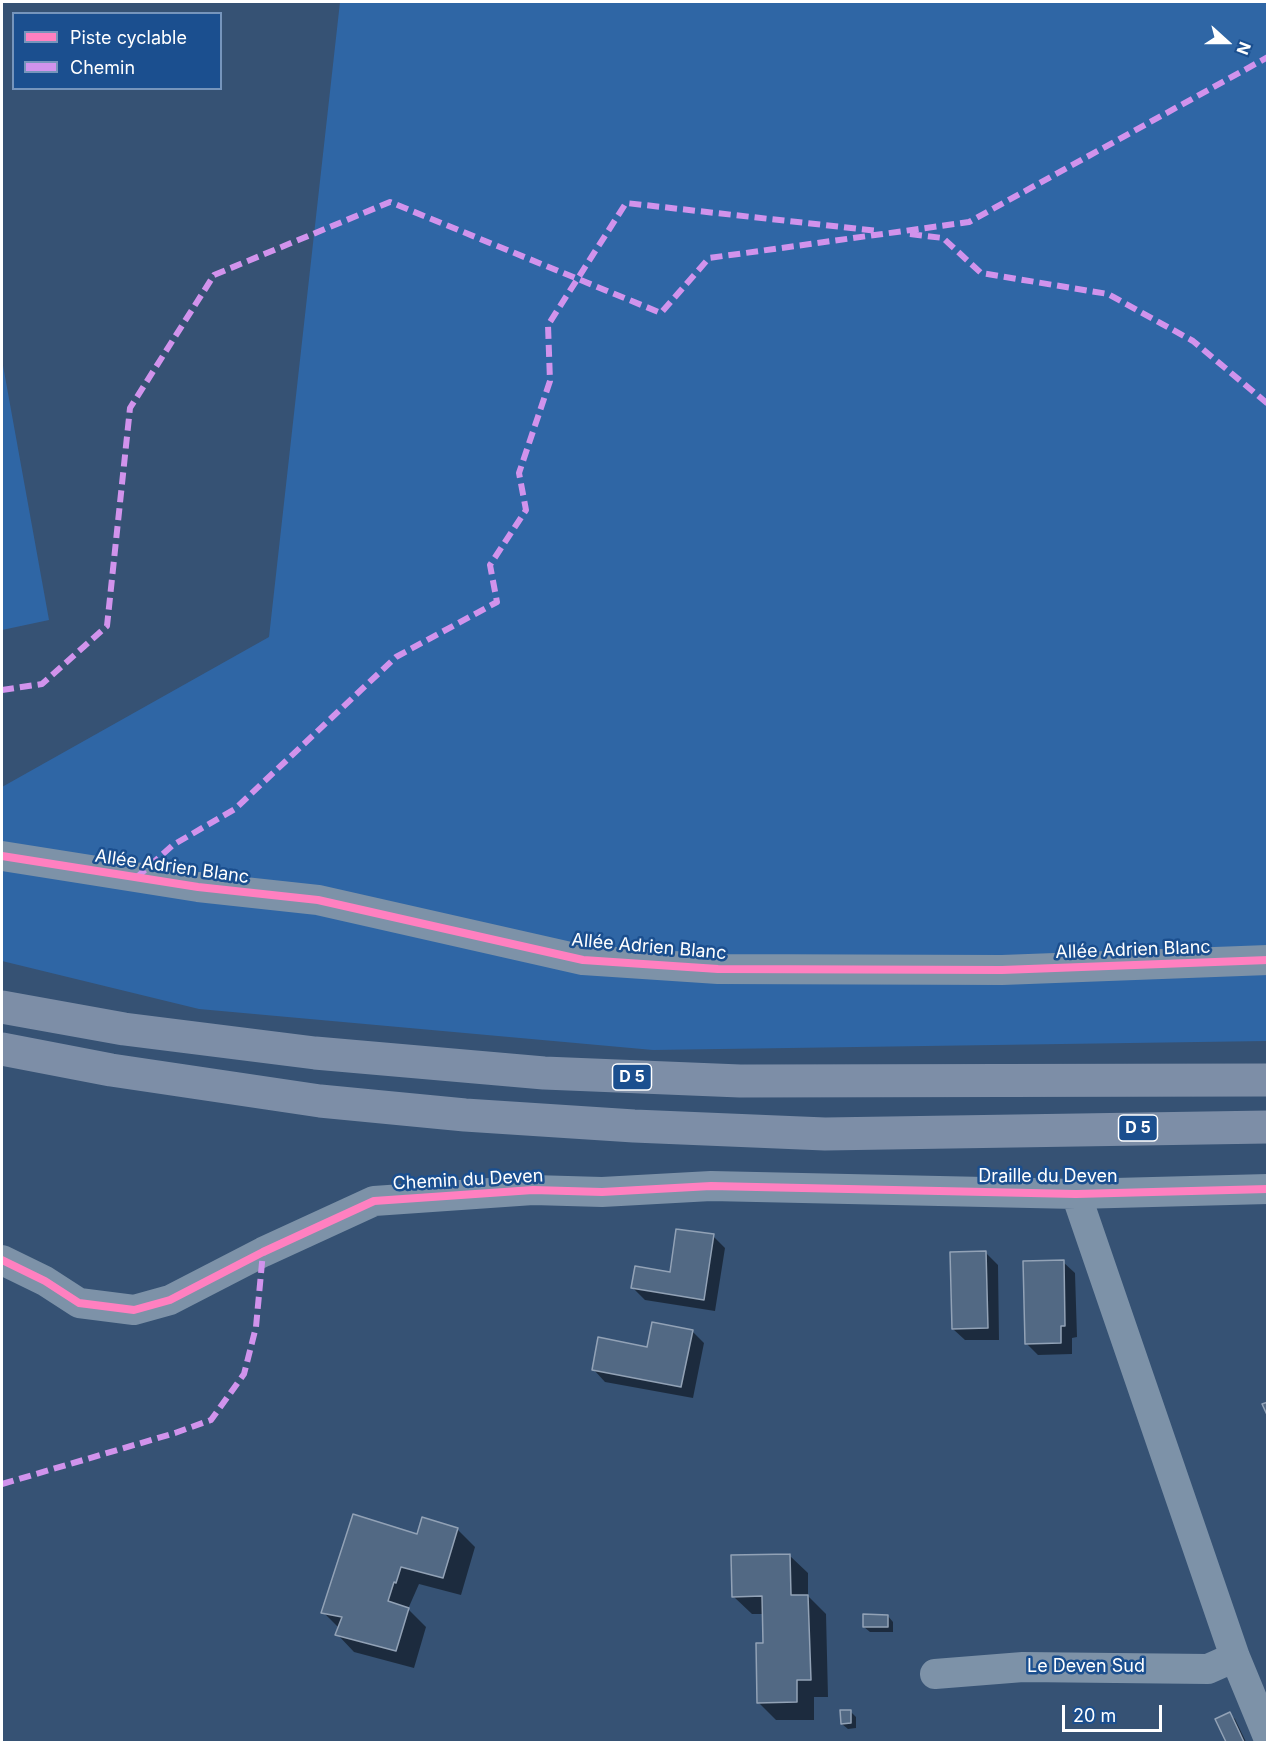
<!DOCTYPE html>
<html>
<head>
<meta charset="utf-8">
<style>
	body { margin:0 }
	#map { position:relative; width:1269px; height:1744px; overflow:hidden; background:#365274; font-family:Inter,sans-serif }
	canvas { display:block }
	.frame { position:absolute; inset:0; border:3px solid #fff; pointer-events:none }
	.legend { position:absolute; left:12px; top:12px; width:210px; height:78px; box-sizing:border-box; background:#1b4f8f; border:2px solid #7695bc; margin:0; padding:8px 10px; list-style:none; font-size:18px; color:#fff }
	.legend li { display:flex; align-items:center; gap:12px; height:30px }
	.legend b { width:30px; border:2px solid #7695bc }
	.north { position:absolute; left:1197px; top:12px; width:60px; height:60px; -webkit-text-stroke:4px #1b4f8f; paint-order:stroke; rotate:111deg; font-size:16px; font-weight:700; line-height:24px; text-align:center; color:#fff }
	.north::after { content:''; display:block; margin:auto; width:21px; height:27px; background:#fff; clip-path:polygon(50% 0,100% 100%,50% 72%,0 100%) }
	.scale { position:absolute; left:1062px; top:1705px; width:100px; height:27px; box-sizing:border-box; border:3px solid #fff; border-top:0; padding-left:8px; font-size:18px; line-height:21px; white-space:nowrap; color:#fff; -webkit-text-stroke:4px #1b4f8f; paint-order:stroke }
</style>
</head>
<body>
<div id="map">
<canvas width="1269" height="1744"></canvas>
<div class="frame"></div>
<ul class="legend">
<li><b style="height:8px;background:#ff80c0"></b>Piste cyclable</li>
<li><b style="height:8px;background:#d193ec"></b>Chemin</li>
</ul>
<div class="north">N</div>
<div class="scale">20 m</div>
</div>
<script>
const g = document.querySelector('canvas').getContext('2d');
g.lineJoin = 'round';
function paint(path, color) { g.fillStyle = color; g.fill(path, 'evenodd'); }
const shape = rows => new Path2D(rows.map(r => 'M' + r).join(''));
function stroke(path, color, width, dash) { g.strokeStyle = color; g.lineWidth = width; g.lineCap = dash ? 'butt' : 'round'; g.setLineDash(dash || []); g.stroke(path); }
function label(font, color, halo, rows, align = 'center') {
  g.font = font + ' Inter,sans-serif'; g.lineWidth = 5; g.setLineDash([]); g.textBaseline = 'middle'; g.strokeStyle = halo; g.fillStyle = color; for (const [text, x, y, turn = 0] of rows) {
    g.save(); g.translate(x, y); g.rotate((+turn || 0) * Math.PI / 180); g.textAlign = isNaN(turn) ? turn : align; if (halo) g.strokeText(text, 0, 0); g.fillText(text, 0, 0); g.restore();
  }
}
paint(shape([
	[340,2,1267,2,1267,1041,653,1050,199,1009,2,961,2,787,269,637],
	[2,360,49,620,2,630]
]), '#2f66a5');
paint(shape([
	[713,1236,725,1248,715,1311,645,1300,633,1288,671,1273],
	[986,1253,998,1265,999,1340,965,1340,953,1329],
	[1063,1262,1075,1273,1077,1337,1072,1338,1072,1354,1038,1355,1026,1343],
	[693,1332,704,1343,693,1398,605,1382,594,1370],
	[457,1529,475,1547,461,1595,419,1584,408,1609,426,1627,414,1668,354,1652,337,1634,339,1628,323,1612,418,1535],
	[790,1556,808,1573,808,1596,826,1614,828,1697,814,1697,814,1720,776,1720,759,1703,764,1645,764,1614,752,1614,734,1597],
	[888,1616,893,1622,893,1632,870,1632,864,1627],
	[850,1711,856,1717,856,1728,848,1729,842,1724],
	[1229,1714,1235,1719,1246,1742,1228,1742,1217,1720]
]), '#0007');
const building = shape([
	[676,1229,714,1234,704,1300,631,1288,635,1266,670,1272,676,1229],
	[986,1251,988,1328,952,1329,950,1252,986,1251],
	[1064,1260,1065,1326,1061,1326,1061,1343,1025,1344,1023,1261,1064,1260],
	[652,1322,693,1330,681,1387,592,1370,598,1337,647,1347,652,1322],
	[1268,1402,1268,1417,1262,1404,1268,1402],
	[353,1514,417,1534,422,1517,458,1528,443,1578,401,1567,396,1583,394,1582,388,1601,409,1608,396,1651,335,1635,342,1617,321,1613,353,1514],
	[790,1554,791,1595,808,1595,811,1680,797,1680,797,1702,757,1703,756,1643,763,1643,762,1596,732,1597,731,1555,790,1554],
	[863,1614,888,1615,888,1627,863,1627,863,1614],
	[840,1710,851,1710,851,1723,841,1724,840,1710],
	[1230,1712,1244,1742,1226,1742,1215,1719,1230,1712]
]);
paint(building, '#526984');
stroke(building, '#92a2b6', 1.5);
stroke(shape([
	[2,856,198,887,318,900,583,960,718,969,1002,970,1268,960],
	[1076,1194,1235,1657,1268,1737],
	[2,1260,45,1281,79,1303,134,1310,170,1300,263,1252,374,1201,533,1190,602,1192,711,1186,1076,1194,1268,1189],
	[935,1674,1023,1667,1208,1669,1235,1657]
]), '#7d92a8', 30);
stroke(shape([
	[2,1007,124,1029,315,1053,544,1073,740,1081,1268,1080],
	[2,1049,111,1070,320,1101,465,1115,634,1126,825,1134,1268,1127]
]), '#7d8ea7', 33);
stroke(shape([
	[910,234,943,238,981,273,1108,294,1193,341,1268,404],
	[2,690,42,684,107,626,130,408,214,275,390,202,661,313,709,258,969,222,1268,57],
	[136,878,173,845,235,809,396,657,497,602,490,565,526,510,519,473,550,381,548,325,626,203,878,231],
	[2,1484,175,1433,211,1420,244,1374,256,1327,263,1252]
]), '#d193ec', 6, [12, 6]);
stroke(shape([
	[2,856,198,887,318,900,583,960,718,969,1002,970,1268,960],
	[2,1260,45,1281,79,1303,134,1310,170,1300,263,1252,374,1201,533,1190,602,1192,711,1186,1076,1194,1268,1189]
]), '#ff80c0', 8);
for (const [x, y, w] of [
	[632,1077,39],
	[1138,1128,39]
]) { const box = new Path2D(); box.roundRect(x - w / 2, y - 13, w, 26, 4.5); g.fillStyle = '#1b4f8f'; g.fill(box); stroke(box, '#fff', 1.5); }
label('bold 16px', '#fff', null, [
	["D 5",632,1077],
	["D 5",1138,1128]
]);
label('18px', '#fff', '#1b4f8f', [
	["Allée Adrien Blanc",172,867,8],
	["Allée Adrien Blanc",649,947,5],
	["Allée Adrien Blanc",1133,950,-2],
	["Draille du Deven",1048,1177],
	["Chemin du Deven",468,1180,-3],
	["Le Deven Sud",1086,1667]
]);
</script>
</body>
</html>
